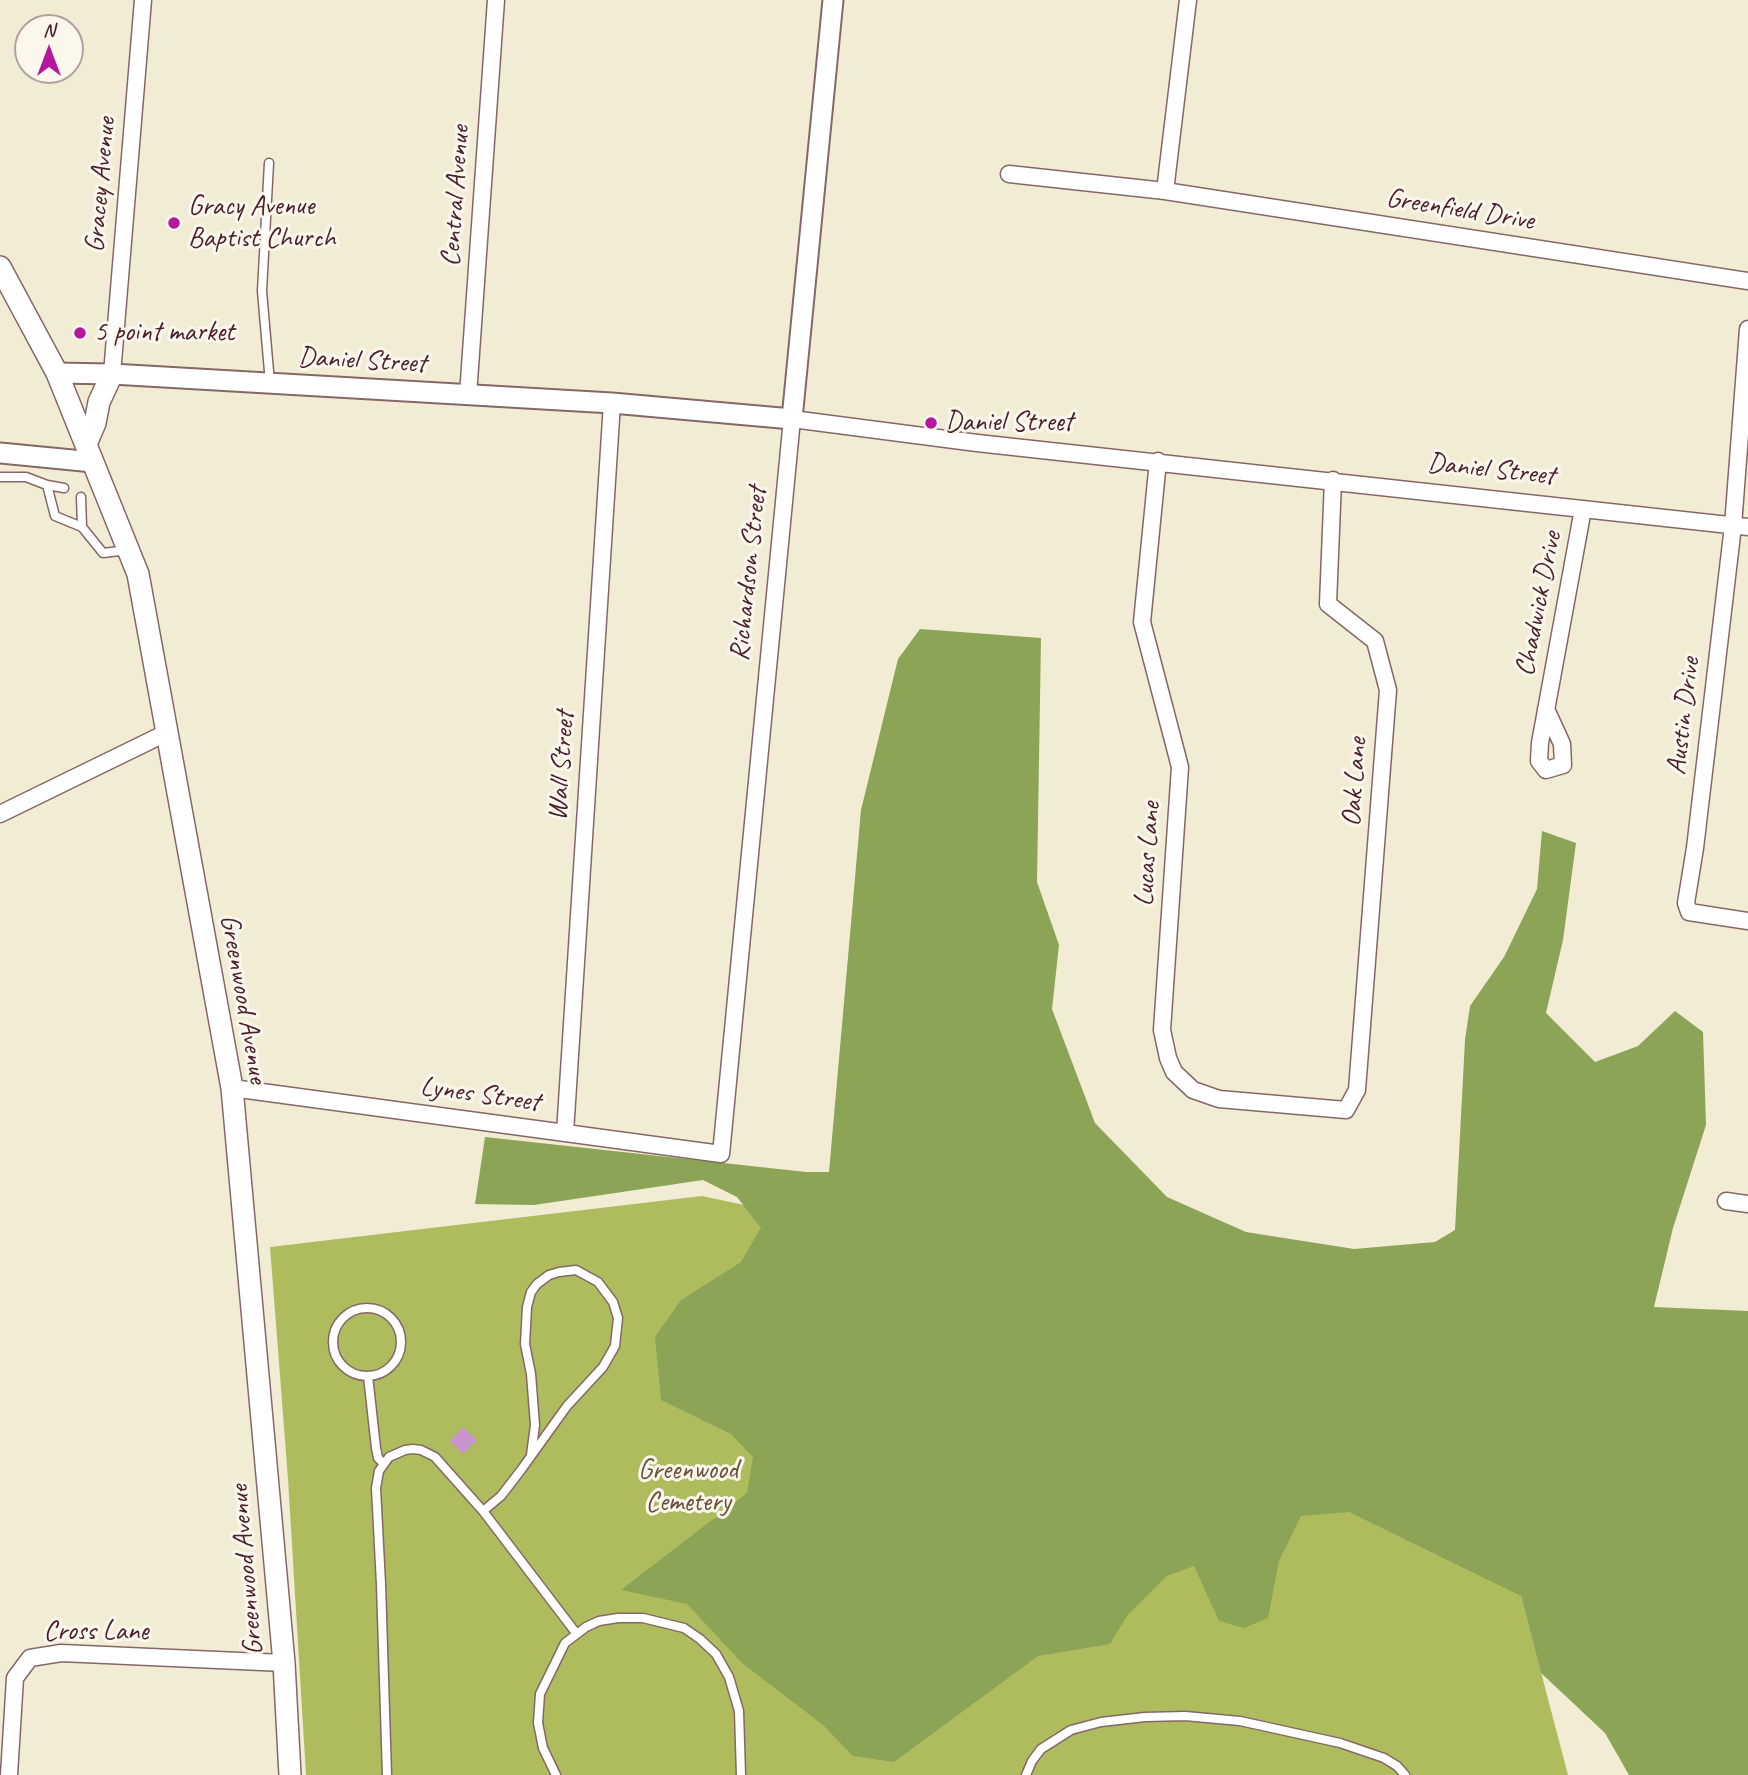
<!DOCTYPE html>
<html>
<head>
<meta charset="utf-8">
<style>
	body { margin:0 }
	#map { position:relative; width:1748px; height:1775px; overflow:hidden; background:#f3ecd5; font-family:Caveat,sans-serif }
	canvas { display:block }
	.north { position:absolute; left:14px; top:14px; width:70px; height:70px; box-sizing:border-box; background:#fbf7ec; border:2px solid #b4a19f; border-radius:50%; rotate:0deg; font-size:19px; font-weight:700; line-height:28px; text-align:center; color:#4a1f2b }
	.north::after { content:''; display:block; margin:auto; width:24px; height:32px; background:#b5179e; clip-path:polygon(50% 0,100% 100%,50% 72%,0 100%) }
</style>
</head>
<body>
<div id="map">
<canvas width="1748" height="1775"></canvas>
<div class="north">N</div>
</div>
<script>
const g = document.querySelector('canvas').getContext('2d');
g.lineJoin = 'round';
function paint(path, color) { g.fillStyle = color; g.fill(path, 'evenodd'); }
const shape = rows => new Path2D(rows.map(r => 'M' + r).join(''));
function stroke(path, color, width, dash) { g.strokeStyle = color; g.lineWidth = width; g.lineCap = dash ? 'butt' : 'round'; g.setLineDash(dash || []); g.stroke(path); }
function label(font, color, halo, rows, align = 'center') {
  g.font = font + ' Caveat,sans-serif'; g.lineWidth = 6; g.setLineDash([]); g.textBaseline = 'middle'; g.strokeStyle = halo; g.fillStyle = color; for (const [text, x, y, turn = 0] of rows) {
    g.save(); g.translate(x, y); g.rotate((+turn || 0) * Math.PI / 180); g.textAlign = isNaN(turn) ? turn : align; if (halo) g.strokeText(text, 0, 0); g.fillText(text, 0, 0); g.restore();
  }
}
paint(shape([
	[702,1196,1458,1356,1568,1775,306,1775,288,1479,270,1247]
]), '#afbc5e');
paint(shape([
	[920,629,1041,638,1037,882,1059,945,1052,1009,1095,1123,1167,1197,1246,1232,1354,1249,1435,1242,1455,1230,1465,1040,1470,1006,1504,957,1537,889,1542,831,1576,843,1563,940,1546,1013,1595,1062,1638,1046,1675,1011,1703,1032,1706,1125,1673,1228,1654,1307,1748,1311,1748,1775,1629,1775,1605,1733,1541,1673,1521,1596,1349,1512,1301,1516,1279,1561,1268,1618,1244,1628,1219,1621,1194,1566,1167,1576,1127,1616,1110,1644,1038,1656,894,1762,853,1756,823,1725,742,1663,687,1604,621,1590,747,1493,753,1457,731,1434,661,1400,655,1337,681,1300,741,1262,761,1228,737,1197,703,1180,534,1205,475,1204,485,1137,806,1172,829,1172,861,810,898,659]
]), '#8ba455');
paint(shape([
	[463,1427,477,1440,463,1454,450,1441]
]), '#c994cd');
const service = shape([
	[269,163,262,291,270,383],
	[0,477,26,477,47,485,55,516,82,527,103,553,128,550],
	[47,485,64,488],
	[81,497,82,527],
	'333 1342a34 34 0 1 1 68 0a34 34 0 1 1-68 0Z',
	[368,1376,376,1448,378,1458,383,1463],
	[483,1511,501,1496,521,1470,567,1406,603,1367,615,1346,618,1318,613,1302,598,1282,576,1270,559,1272,549,1275,537,1284,531,1292,527,1307,525,1344,531,1374,535,1425,531,1455],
	[387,1775,381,1584,376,1488,379,1471,389,1457,405,1450,413,1449,421,1450,435,1457,483,1511,576,1633],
	[556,1775,543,1748,538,1723,540,1694,565,1643,586,1627,599,1621,618,1618,643,1618,684,1628,700,1639,716,1654,729,1677,739,1711,741,1775],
	[1026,1775,1032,1761,1041,1749,1071,1730,1101,1722,1145,1717,1185,1716,1240,1721,1340,1743,1384,1758,1397,1766,1405,1775]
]);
const minor = shape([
	[1009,174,1165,191,1748,281],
	[1165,191,1188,0],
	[1748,329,1733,526,1695,848,1686,903,1689,912,1748,921],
	[112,374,143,0],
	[468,395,496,0],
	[1158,461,1142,622,1180,767,1162,1030,1168,1058,1174,1072,1193,1090,1219,1099,1346,1110,1357,1090,1388,690,1375,641,1328,604,1333,480],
	[1546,709,1562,744,1563,765,1546,770,1539,761,1540,743,1583,509],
	[0,814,166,733],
	[232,1088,721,1154,792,419,977,443,1748,527],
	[565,1133,612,403],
	[1726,1201,1748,1204],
	[9,1775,15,1678,30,1658,61,1653,284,1663]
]);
const tertiary = shape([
	[57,373,112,374,612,403,792,419,833,0],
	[0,453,93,462]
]);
const secondary = shape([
	[0,267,57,373,138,574,232,1088,284,1663,290,1775],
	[86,444,95,423,99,402,112,374]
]);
stroke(service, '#856766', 11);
stroke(minor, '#856766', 19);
stroke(tertiary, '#856766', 23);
stroke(secondary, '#856766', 24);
stroke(service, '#fff', 8);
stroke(minor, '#fff', 16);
stroke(tertiary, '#fff', 19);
stroke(secondary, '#fff', 21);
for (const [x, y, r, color] of [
	[174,223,7,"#b5179e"],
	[80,333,7,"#b5179e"],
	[931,423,7,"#b5179e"]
]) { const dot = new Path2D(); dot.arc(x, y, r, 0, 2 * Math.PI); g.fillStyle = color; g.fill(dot); stroke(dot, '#fbf7ec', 2.5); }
label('28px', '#4a1f2b', '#fbf7ec', [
	["Gracey Avenue",101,185,-85],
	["Central Avenue",456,196,-86],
	["Greenfield Drive",1460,210,9],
	["Daniel Street",362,361,3],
	["Daniel Street",1491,470,6],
	["Richardson Street",749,574,-84],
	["Chadwick Drive",1539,604,-79],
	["Austin Drive",1684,716,-83],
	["Wall Street",562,766,-86],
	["Oak Lane",1355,782,-86],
	["Lucas Lane",1148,854,-86],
	["Greenwood Avenue",243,999,80],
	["Lynes Street",480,1095,8],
	["Greenwood Avenue",247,1570,-95],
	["Cross Lane",96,1632]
]);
label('28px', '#4a1f2b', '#fbf7ec', [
	["Gracy Avenue",188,207],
	["Baptist Church",188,239],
	["5 point market",94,333],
	["Daniel Street",945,423]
], 'left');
label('28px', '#684e3a', '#fbf7ec', [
	["Greenwood",688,1471],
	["Cemetery",688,1503]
]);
</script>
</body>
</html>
